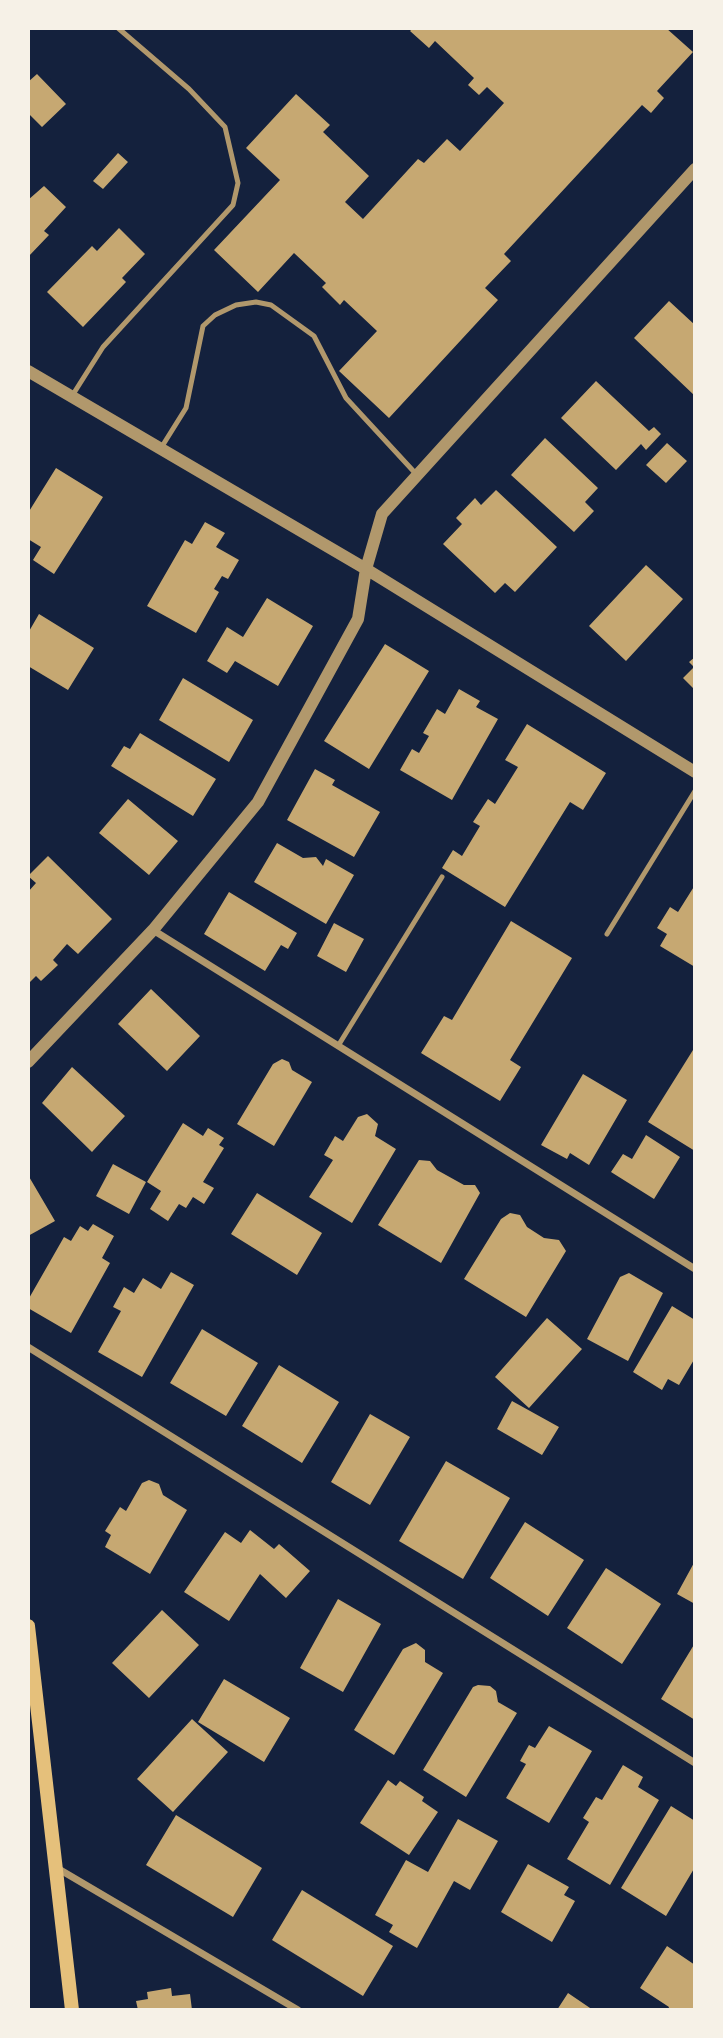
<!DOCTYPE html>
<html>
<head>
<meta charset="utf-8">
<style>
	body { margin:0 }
	#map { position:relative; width:723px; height:2038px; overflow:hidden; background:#14213d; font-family:"PT Sans",sans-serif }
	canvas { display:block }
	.frame { position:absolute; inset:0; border:30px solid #f6f1e7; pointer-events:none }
</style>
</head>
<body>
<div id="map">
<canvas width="723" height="2038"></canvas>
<div class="frame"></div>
</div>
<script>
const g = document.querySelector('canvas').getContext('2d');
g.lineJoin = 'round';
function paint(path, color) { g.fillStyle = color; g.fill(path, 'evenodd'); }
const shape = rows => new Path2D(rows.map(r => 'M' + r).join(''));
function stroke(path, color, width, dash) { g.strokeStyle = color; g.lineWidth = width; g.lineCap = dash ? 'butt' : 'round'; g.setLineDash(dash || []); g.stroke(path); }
paint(shape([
	[413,28,666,28,693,52,657,91,664,98,651,113,642,105,504,254,511,261,485,288,498,300,389,418,339,371,377,331,344,300,340,305,322,287,326,283,294,253,258,292,214,250,280,180,246,148,296,94,330,125,323,132,369,176,345,202,363,219,418,159,424,163,447,139,460,151,504,103,487,87,479,95,468,85,474,78,435,41,429,48,410,31],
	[37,74,66,104,42,127,28,113,28,82],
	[118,153,128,162,103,189,93,181],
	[44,186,66,207,44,231,49,235,28,257,28,200],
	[119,228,145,254,122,278,126,282,83,327,47,292,92,246,97,251],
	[669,301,695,325,695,396,634,338],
	[596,381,649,431,654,427,661,434,646,450,641,444,616,470,561,418],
	[545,438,598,488,585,502,594,511,574,532,511,475],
	[667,443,687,461,666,483,646,465],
	[56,468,103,497,54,574,33,560,41,547,28,539,28,513],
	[496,490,557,547,515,592,505,583,495,593,443,544,462,524,456,518,475,498,481,505],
	[205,522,225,533,216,547,239,560,228,579,222,576,214,589,219,592,196,633,147,606,185,540,192,544],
	[646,565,683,599,626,661,589,626],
	[267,598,313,626,278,686,235,661,227,673,207,661,227,627,243,637],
	[39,614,94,648,68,690,28,666,28,633],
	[385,644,429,671,369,769,324,741],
	[695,657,695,690,683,678,694,667,689,662],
	[183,678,253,720,229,762,159,720],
	[459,689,480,701,476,707,498,719,452,800,400,770,412,749,419,753,429,736,423,733,437,709,445,714],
	[527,724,606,773,583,810,570,802,505,907,442,868,453,850,462,856,480,826,473,822,488,799,495,804,518,767,505,760],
	[140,733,216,779,193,816,111,766,124,746,130,749],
	[315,769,335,780,332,785,380,812,354,857,287,820],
	[128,799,178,841,149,875,99,833],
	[277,843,303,858,316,857,323,866,326,859,354,875,326,924,254,882],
	[48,856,112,919,78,954,67,944,53,960,58,965,41,981,36,976,28,984,28,892,36,883,28,876],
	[695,885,695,967,660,946,667,934,657,928,670,907,678,912],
	[229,892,297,933,288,949,281,945,265,971,204,934],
	[511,921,572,958,510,1060,521,1067,500,1101,421,1053,444,1016,452,1020],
	[334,923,364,939,346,972,317,956],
	[151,989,200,1036,167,1071,118,1024],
	[693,1050,695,1052,695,1151,648,1122],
	[282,1059,289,1062,292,1070,312,1082,274,1146,237,1124,273,1064],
	[72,1067,125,1116,92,1152,42,1103],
	[583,1074,627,1100,589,1165,570,1153,567,1159,541,1145],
	[367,1114,378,1124,375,1136,396,1149,352,1223,309,1197,333,1160,324,1155,335,1136,343,1141,358,1117],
	[183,1123,203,1136,208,1128,224,1138,219,1145,224,1148,203,1182,214,1188,204,1204,193,1197,186,1208,179,1204,168,1221,150,1209,161,1191,147,1182],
	[646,1135,680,1157,654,1199,611,1172,623,1154,632,1159],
	[419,1160,430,1161,437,1170,464,1185,475,1185,480,1193,441,1263,378,1225],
	[113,1164,146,1182,129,1214,96,1196],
	[28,1175,55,1221,28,1236],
	[257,1193,322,1233,297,1275,231,1234],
	[510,1213,520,1215,527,1227,544,1238,559,1240,566,1251,526,1317,464,1279,501,1219],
	[93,1224,114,1236,102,1258,110,1263,71,1333,28,1308,28,1300,64,1237,71,1241,80,1226,88,1231],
	[171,1272,194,1285,142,1377,98,1352,121,1311,113,1307,124,1287,134,1293,143,1278,161,1289],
	[629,1273,663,1293,628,1361,587,1339,620,1277],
	[672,1306,695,1320,695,1358,679,1385,668,1379,662,1390,633,1372],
	[547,1318,582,1349,529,1408,495,1377],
	[202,1329,258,1363,226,1416,170,1383],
	[279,1365,339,1402,302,1463,242,1426],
	[512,1401,559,1427,542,1455,497,1429],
	[370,1414,410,1437,370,1505,331,1482],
	[446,1461,510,1498,463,1579,399,1541],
	[149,1480,159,1484,163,1495,187,1510,150,1574,105,1547,111,1535,105,1531,120,1507,126,1511,142,1483],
	[525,1522,584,1560,548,1616,490,1578],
	[250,1530,274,1549,279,1544,310,1571,286,1598,260,1574,229,1621,184,1592,225,1532,241,1543],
	[695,1561,695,1604,677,1594],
	[606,1568,661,1604,622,1664,567,1628],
	[338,1599,381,1624,343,1692,300,1668],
	[162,1610,199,1645,149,1698,112,1663],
	[416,1643,425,1650,425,1662,443,1673,394,1755,354,1730,403,1649],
	[695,1643,695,1720,661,1699],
	[224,1679,290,1718,264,1762,198,1722],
	[478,1685,490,1686,496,1691,498,1702,517,1713,466,1797,423,1770,473,1687],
	[192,1719,228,1752,173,1812,137,1779],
	[549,1726,592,1751,549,1823,506,1798,526,1764,520,1761,529,1745,535,1748],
	[623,1765,643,1777,638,1787,659,1800,610,1885,567,1859,589,1822,583,1818,596,1797,602,1800],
	[388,1780,396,1786,400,1781,424,1797,422,1801,438,1812,409,1855,360,1823],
	[671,1806,695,1821,695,1867,666,1916,621,1888],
	[176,1815,262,1868,233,1917,146,1865],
	[458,1819,498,1841,470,1890,454,1881,417,1948,389,1932,393,1925,375,1915,406,1860,428,1872],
	[528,1864,569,1887,564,1895,575,1901,552,1942,501,1912],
	[302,1890,393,1946,363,1996,272,1940],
	[667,1946,695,1965,695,2010,668,2010,669,2007,640,1988],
	[171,1988,172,1996,190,1994,192,2010,138,2010,136,2001,148,1999,147,1992],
	[568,1993,593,2010,557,2010]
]), '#c6a872');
stroke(shape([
	[72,396,103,347,233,205,238,183,225,127,189,89,118,28],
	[161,448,186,408,203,326,215,315,236,305,256,302,271,305,314,336,346,398,417,475],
	[607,934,695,791],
	[338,1046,442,877]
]), '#b1986c', 5);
stroke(shape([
	[153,930,695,1269],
	[28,1347,695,1763],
	[57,1868,298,2010]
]), '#b1986c', 7);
stroke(shape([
	[28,371,366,569,695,772],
	[28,1062,153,930,258,802,358,619,366,569,382,514,695,169]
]), '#b1986c', 12);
stroke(shape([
	[28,1626,72,2010]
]), '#e5c07b', 14);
</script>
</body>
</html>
